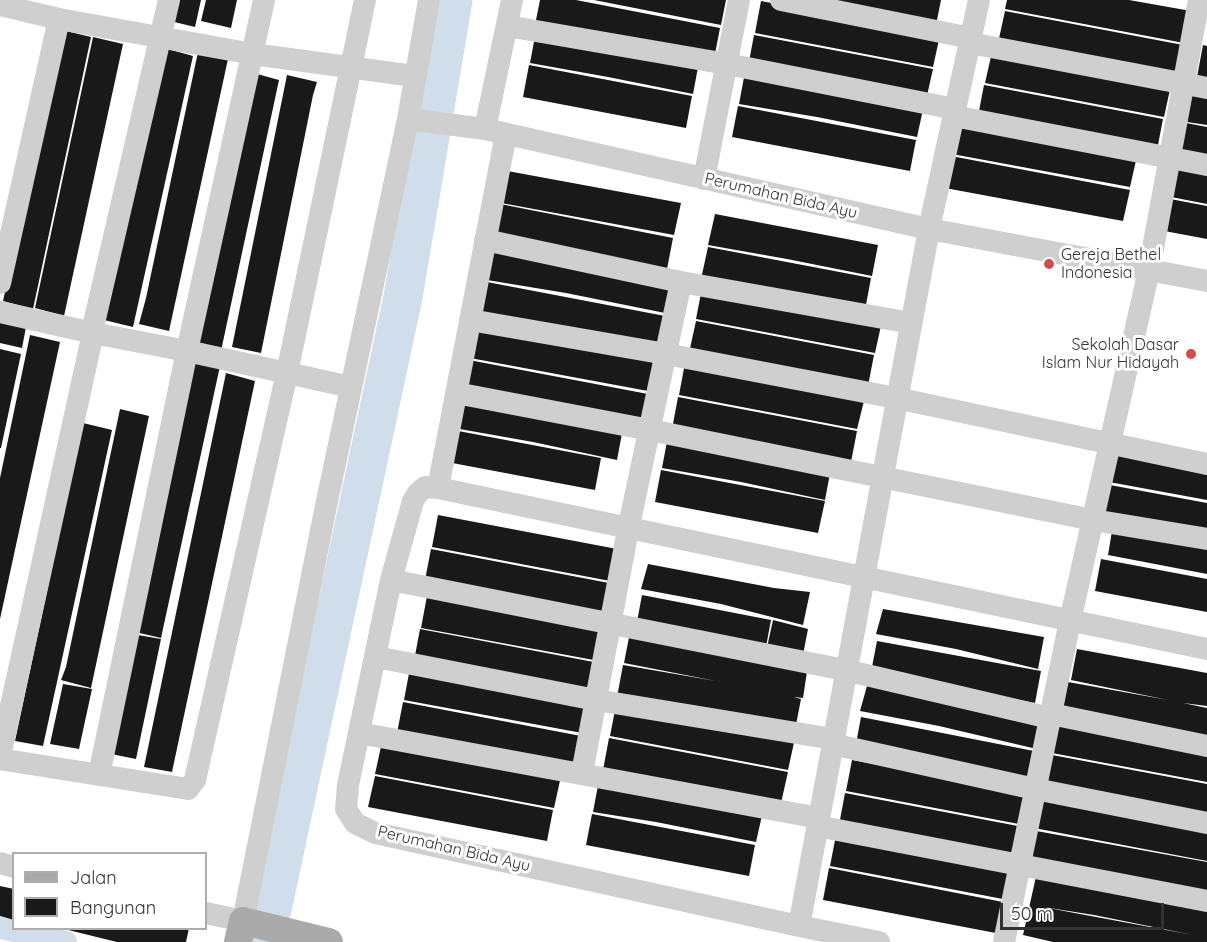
<!DOCTYPE html>
<html>
<head>
<meta charset="utf-8">
<style>
	body { margin:0 }
	#map { position:relative; width:1207px; height:942px; overflow:hidden; background:#fff; font-family:Quicksand,sans-serif }
	canvas { display:block }
	.legend { position:absolute; left:12px; top:852px; width:195px; height:78px; box-sizing:border-box; background:#fff; border:2px solid #adadad; margin:0; padding:8px 10px; list-style:none; font-size:18px; color:#323232 }
	.legend li { display:flex; align-items:center; gap:12px; height:30px }
	.legend b { width:30px; border:2px solid #adadad }
	.scale { position:absolute; left:1000px; top:903px; width:164px; height:27px; box-sizing:border-box; border:3px solid #323232; border-top:0; padding-left:8px; font-size:18px; line-height:21px; white-space:nowrap; color:#323232; -webkit-text-stroke:4px #fff; paint-order:stroke }
</style>
</head>
<body>
<div id="map">
<canvas width="1207" height="942"></canvas>
<ul class="legend">
<li><b style="height:8px;background:#aaa"></b>Jalan</li>
<li><b style="height:16px;background:#191919"></b>Bangunan</li>
</ul>
<div class="scale">50 m</div>
</div>
<script>
const g = document.querySelector('canvas').getContext('2d');
g.lineJoin = 'round';
const shape = rows => new Path2D(rows.map(r => 'M' + r).join(''));
function stroke(path, color, width, dash) { g.strokeStyle = color; g.lineWidth = width; g.lineCap = dash ? 'butt' : 'round'; g.setLineDash(dash || []); g.stroke(path); }
function paint(path, color) { g.fillStyle = color; g.fill(path, 'evenodd'); }
function label(font, color, halo, rows, align = 'center') {
  g.font = font + ' Quicksand,sans-serif'; g.lineWidth = 6; g.setLineDash([]); g.textBaseline = 'middle'; g.strokeStyle = halo; g.fillStyle = color; for (const [text, x, y, turn = 0] of rows) {
    g.save(); g.translate(x, y); g.rotate((+turn || 0) * Math.PI / 180); g.textAlign = isNaN(turn) ? turn : align; if (halo) g.strokeText(text, 0, 0); g.fillText(text, 0, 0); g.restore();
  }
}
stroke(shape([
	[0,928,66,942]
]), '#d0ddea', 22);
stroke(shape([
	[265,942,403,297,453,0]
]), '#d0ddea', 39);
paint(shape([
	[171,0,201,0,195,27,166,20],
	[206,0,237,0,231,28,201,21],
	[540,0,576,0,720,28,714,59,535,25],
	[594,0,726,0,721,25],
	[810,0,941,0,936,25],
	[1007,0,1129,0,1191,11,1184,43,1005,9],
	[761,1,940,35,933,67,755,33],
	[1005,11,1183,45,1177,76,998,43],
	[62,30,91,37,33,309,3,301],
	[536,31,699,62,693,94,608,77,530,63],
	[754,35,933,69,926,100,748,67],
	[93,37,123,44,64,316,35,308],
	[1203,45,1207,46,1207,79,1197,77],
	[164,48,193,56,133,327,104,320],
	[198,52,228,59,169,331,139,324,146,298],
	[992,52,1171,85,1164,117,985,83],
	[529,65,692,96,686,128,523,97],
	[250,72,279,80,221,351,191,344],
	[745,72,924,105,917,137,817,117,739,104],
	[287,75,317,82,313,95,261,353,232,347],
	[984,85,1163,119,1157,150,978,116],
	[1193,90,1207,92,1207,125,1187,122],
	[738,106,916,140,910,171,732,137],
	[958,123,1137,156,1130,187,952,154],
	[1186,123,1207,127,1207,160,1180,155],
	[951,156,1130,190,1123,221,945,188],
	[1172,165,1207,171,1207,204,1166,196],
	[502,170,681,203,674,235,496,202],
	[1165,198,1207,206,1207,239,1159,230],
	[495,203,673,238,667,269,489,235],
	[715,214,878,245,872,276,787,259,708,245],
	[708,247,871,278,865,310,701,279],
	[493,249,672,282,665,313,566,293,487,280],
	[487,282,665,316,658,347,480,314],
	[702,288,882,321,875,353,696,319],
	[0,320,26,327,22,348,0,343],
	[696,321,874,355,868,386,689,353],
	[476,326,655,360,648,391,470,358],
	[30,335,60,342,0,619,0,478],
	[0,349,21,354,1,448,0,448],
	[190,359,220,366,161,638,131,631],
	[469,360,648,394,641,425,463,391],
	[685,363,865,397,857,429,679,395],
	[226,373,255,381,172,772,144,767],
	[460,397,623,428,617,460,533,442,454,428],
	[678,397,857,431,851,462,672,429],
	[120,409,149,416,91,688,61,680,66,667],
	[83,423,112,430,43,746,15,741],
	[453,430,601,458,595,490,447,462],
	[668,436,831,468,825,500,741,482,662,468],
	[1115,451,1207,468,1207,500,1109,482],
	[661,470,825,501,818,533,655,502],
	[1110,485,1207,503,1207,536,1103,517],
	[438,515,617,549,610,581,432,547],
	[1113,525,1207,541,1207,574,1108,555],
	[431,549,609,583,603,614,425,580],
	[1101,559,1207,579,1207,612,1095,591],
	[648,564,774,588,810,592,803,625,721,604,641,589],
	[642,595,771,620,765,652,636,627],
	[427,596,606,629,599,661,421,628],
	[883,609,1044,637,1038,669,956,649,876,634],
	[773,620,808,629,802,660,766,652],
	[420,629,599,663,592,694,414,661],
	[630,632,808,665,803,698,794,697,801,699,795,730,617,697,623,665,716,681,624,663],
	[132,634,161,639,136,759,106,753],
	[877,641,1041,671,1035,703,871,672],
	[1077,649,1207,673,1207,706,1183,703,1207,708,1207,741,1062,713,1068,682,1168,700,1071,680],
	[410,668,589,701,582,733,404,700],
	[63,684,92,689,79,749,50,744],
	[867,686,1047,718,1041,750,939,726,860,711],
	[403,702,581,736,575,766,397,733],
	[616,705,795,738,788,770,610,736],
	[861,717,1039,752,1033,783,855,749],
	[1058,721,1207,749,1207,782,1052,753],
	[609,738,788,772,781,803,603,770],
	[382,742,561,776,554,808,375,774],
	[1052,755,1207,784,1207,817,1046,787],
	[852,760,1031,793,1024,825,846,791],
	[375,776,553,810,547,841,368,807],
	[599,780,763,811,756,842,656,822,593,812],
	[845,793,1023,827,1017,858,839,825],
	[1040,796,1207,828,1207,861,1034,828],
	[592,814,755,845,749,876,586,845],
	[1031,830,1207,862,1207,895,1026,862],
	[836,835,1015,868,1008,900,830,866],
	[829,868,1008,903,1001,934,823,900],
	[1037,872,1207,904,1207,942,1053,942,1023,935],
	[1043,907,1094,915,1193,935,1080,914],
	[0,886,14,889,14,920,0,916],
	[60,928,189,928,186,942,117,942]
]), '#191919');
stroke(shape([
	[264,0,187,351,351,387],
	[781,0,971,38],
	[0,5,59,19,253,54,414,76],
	[507,26,727,64,955,109],
	[970,43,1207,88],
	[954,116,1207,165],
	[408,119,485,129,929,229,1207,281],
	[485,129,512,0],
	[704,179,739,0],
	[485,240,681,282,911,323],
	[0,283,59,19],
	[0,312,93,333,0,756],
	[470,320,666,354,896,398,1207,464],
	[456,393,650,430,1093,520,1207,539],
	[438,488,506,134],
	[391,580,845,670,1050,718],
	[376,657,596,700,833,739],
	[1051,714,1207,746],
	[359,733,819,818],
	[832,744,1035,789,1207,823],
	[0,759,188,789,195,780,287,373,365,0],
	[582,773,628,530,681,282],
	[99,775,187,351,93,333,94,323,169,0],
	[817,826,1207,901],
	[0,863,14,867],
	[206,913,243,921,326,506,408,119,429,0],
	[799,926,929,229,979,0],
	[879,942,799,926,375,833,355,823,346,809,348,785,391,580,413,501,418,493,425,487,438,488,1207,649],
	[1004,942,1070,621,1149,270,1199,0]
]), '#cfcfcf', 22);
stroke(shape([
	[238,942,243,921,329,942]
]), '#aaa', 28);
for (const [x, y, r, color] of [
	[1049,264,6,"#d24c4a"],
	[1191,354,6,"#d24c4a"]
]) { const dot = new Path2D(); dot.arc(x, y, r, 0, 2 * Math.PI); g.fillStyle = color; g.fill(dot); stroke(dot, '#fff', 2); }
label('16px', '#323232', '#fff', [
	["Perumahan Bida Ayu",781,196,13],
	["Perumahan Bida Ayu",454,849,13]
]);
label('16px', '#323232', '#fff', [
	["Gereja Bethel",1061,255],
	["Indonesia",1061,273],
	["Sekolah Dasar",1179,345,"right"],
	["Islam Nur Hidayah",1179,363,"right"]
], 'left');
</script>
</body>
</html>
